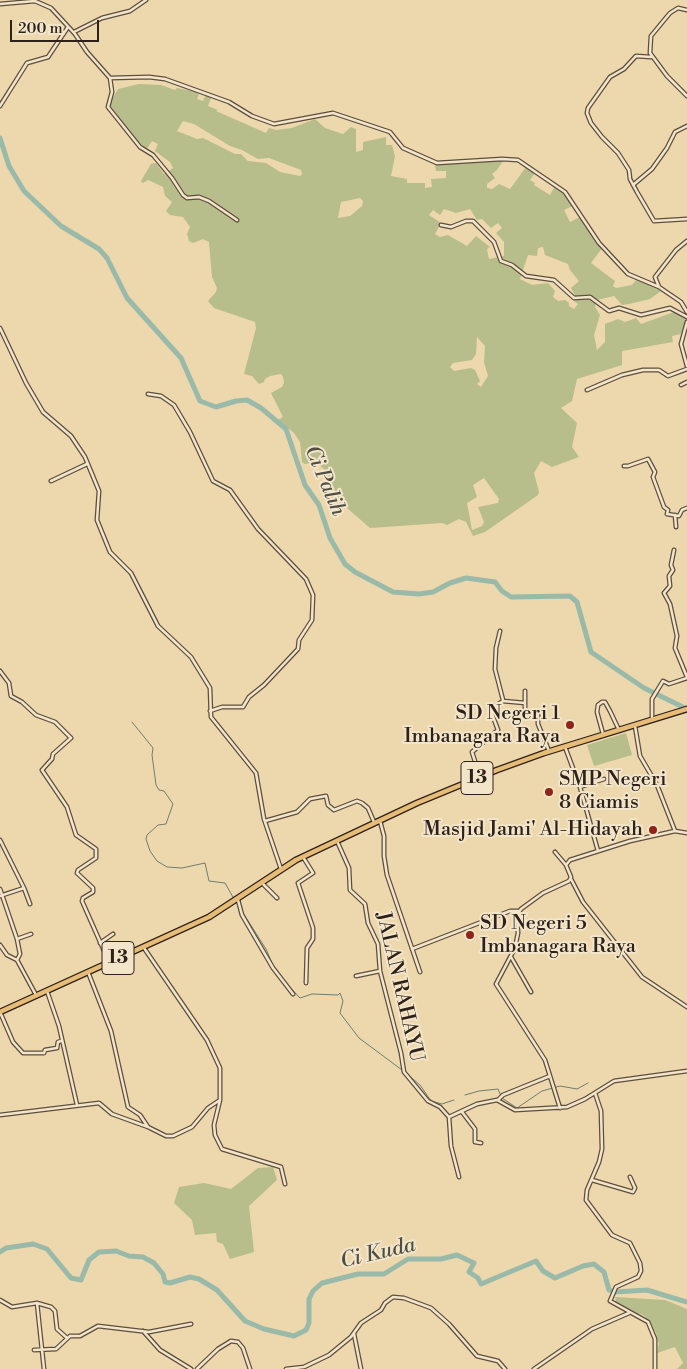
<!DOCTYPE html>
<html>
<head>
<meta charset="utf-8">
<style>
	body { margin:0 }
	#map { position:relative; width:687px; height:1369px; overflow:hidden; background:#edd7ad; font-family:"Libre Bodoni",serif }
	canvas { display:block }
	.scale { position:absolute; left:10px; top:20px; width:89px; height:22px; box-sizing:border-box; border:2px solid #2e2119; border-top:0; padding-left:6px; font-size:15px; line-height:18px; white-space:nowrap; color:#2e2119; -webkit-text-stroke:4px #f3e5ca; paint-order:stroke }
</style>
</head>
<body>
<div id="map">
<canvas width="687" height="1369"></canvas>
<div class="scale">200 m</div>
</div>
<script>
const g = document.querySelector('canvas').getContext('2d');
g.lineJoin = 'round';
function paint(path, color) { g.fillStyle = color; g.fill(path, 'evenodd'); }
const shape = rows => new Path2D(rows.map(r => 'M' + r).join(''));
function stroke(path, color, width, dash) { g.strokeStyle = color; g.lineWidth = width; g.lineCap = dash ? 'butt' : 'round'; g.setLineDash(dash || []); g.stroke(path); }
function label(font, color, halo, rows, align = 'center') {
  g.font = font + ' "Libre Bodoni",serif'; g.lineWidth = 4; g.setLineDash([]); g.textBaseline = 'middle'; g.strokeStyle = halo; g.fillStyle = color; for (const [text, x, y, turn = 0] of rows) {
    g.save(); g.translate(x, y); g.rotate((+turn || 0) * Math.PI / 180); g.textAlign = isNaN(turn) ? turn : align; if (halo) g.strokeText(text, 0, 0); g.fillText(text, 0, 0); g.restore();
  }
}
paint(shape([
	[139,84,161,85,175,90,177,88,192,91,199,94,197,99,203,101,206,94,211,98,208,106,218,110,216,111,266,133,269,128,276,130,292,128,315,119,325,128,343,134,351,127,356,129,356,152,363,150,363,142,386,137,386,145,392,145,395,156,391,176,407,179,407,183,425,183,425,188,432,187,431,179,446,178,446,171,436,171,435,165,489,158,503,161,497,170,492,174,495,178,487,184,487,188,492,189,499,184,510,189,526,167,535,173,530,180,535,183,534,185,550,195,555,186,575,205,564,210,570,222,582,216,603,247,591,263,615,281,613,286,616,288,632,285,637,279,661,291,650,299,629,304,622,305,614,296,597,300,595,307,600,315,594,335,597,350,605,342,605,324,618,319,625,322,636,318,641,324,674,312,687,320,681,334,672,336,673,342,622,351,622,365,577,379,572,401,561,408,577,423,572,447,579,457,552,467,541,461,534,473,539,492,538,495,485,532,473,536,466,522,459,519,447,525,442,523,370,528,347,508,331,503,327,492,326,471,316,462,305,464,302,462,300,442,294,433,278,420,283,417,271,393,282,387,284,383,283,377,281,374,270,376,265,379,264,382,259,384,252,376,244,374,256,328,255,322,214,308,208,301,216,292,217,288,212,277,209,242,203,239,193,243,189,241,187,234,190,227,183,217,170,215,166,211,172,202,165,196,163,187,148,180,143,183,141,181,151,164,156,163,164,174,173,168,170,162,155,151,158,144,152,141,147,149,136,140,109,104,118,89],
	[183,121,194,124,230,146,242,150,258,159,269,158,301,170,302,174,300,176,280,172,266,163,248,161,241,154,235,154,203,138,197,139,177,131],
	[360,198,363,201,362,206,350,216,338,218,341,202],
	[444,209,456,213,470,209,477,220,482,219,491,228,498,223,502,228,496,233,504,242,504,256,489,259,487,249,490,247,476,236,467,246,448,235,440,237,435,234,441,223,429,215,433,210,440,215],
	[543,247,545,255,568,264,570,270,579,281,571,288,576,297,574,301,578,304,574,309,569,306,569,303,565,300,558,301,553,297,555,291,548,283,532,285,520,279,528,255,537,256,538,248],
	[477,337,485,346,484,362,488,376,481,387,477,384,480,381,475,370,471,368,454,371,450,367,453,363,472,360,476,354],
	[484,478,499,499,498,503,478,507,484,522,482,526,472,530,467,503,477,497,473,485],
	[626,733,632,755,594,766,587,745],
	[273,1167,277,1180,249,1206,254,1252,230,1259,223,1244,217,1242,216,1233,195,1235,192,1220,174,1203,179,1187,204,1183,231,1189,258,1168],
	[615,1297,665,1300,687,1309,687,1369,677,1369,683,1363,675,1347,657,1353,659,1344,656,1333,650,1321,643,1315,631,1312,616,1302]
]), '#b7be8b');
stroke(shape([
	[132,722,153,748,152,755,156,785,159,790,164,791,173,804,166,824,158,825,147,835,146,839,150,851,157,861,167,867,182,868,205,863,209,881,225,883,234,899],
	[243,913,266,949,272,963],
	[284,981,300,998,312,994,338,995,340,993,343,1001,340,1013,359,1038,402,1070],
	[407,1074,420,1085,431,1101,442,1104,454,1100],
	[465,1095,479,1091,498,1089,502,1098,517,1108,542,1091,560,1086,577,1089,588,1083]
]), '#6e7d6f', 1);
stroke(shape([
	[0,138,9,166,24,191,61,226,99,249,107,258,127,298,181,358,200,401,216,407,236,401,247,400,261,408,286,429,305,485,319,505,330,538,345,564,355,572,393,592,419,594,433,592,450,583,466,578,495,582,502,591,511,597,570,596,577,602,591,652,644,688,687,709],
	[0,1252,6,1248,33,1244,47,1249,71,1278,81,1280,89,1260,99,1252,116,1251,129,1256,143,1257,154,1263,163,1274,165,1282,170,1283,190,1277,199,1279,217,1290,245,1321,264,1329,294,1336,306,1330,309,1323,309,1299,313,1291,322,1283,358,1274,384,1274,408,1259,441,1259,457,1255,474,1263,469,1272,478,1278,481,1284,536,1261,543,1271,555,1278,583,1266,594,1264,604,1272,609,1290,615,1292,647,1290,687,1302]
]), '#99baa9', 5);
const street = shape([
	[0,4,35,1,51,8,75,34,87,52,110,78,149,77,165,79,229,102,252,116,274,124,333,113,390,132,403,148,437,163,502,159,518,160,565,192,599,243,628,274,659,287],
	[687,10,678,8,670,13,651,36,650,53,667,76,687,96],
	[74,32,102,18,130,11,146,0],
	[651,57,636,56,624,69,610,77,588,108,587,113,591,123,602,137,618,153,629,170,630,179,637,192,654,221,687,219],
	[110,78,112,92,108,107,140,147,153,155,172,178,183,195,187,198,199,197,209,201,237,220],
	[0,106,27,63,48,57,68,27],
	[633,185,652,169,667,148,675,132,687,126],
	[441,225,451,227,466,221,473,221,494,242,501,261,512,265,526,276,554,280,574,298,590,297,609,311,619,308,641,315,670,308,687,317],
	[687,241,676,250,655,277,659,287,681,302,687,312],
	[687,322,681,344,687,366],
	[0,328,26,383,43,412,71,436,85,457,99,491,97,520,110,552,131,573,158,626,191,657,210,688,211,717,256,773,264,819,281,869],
	[681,385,687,382],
	[587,390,622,375,643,370,659,370,668,376,687,369],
	[148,394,161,396,174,405,190,432,213,481,230,490,258,529,306,579,313,595,312,620,299,640,298,649,264,685,249,697,243,707,222,707,210,711],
	[624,466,628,466,648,459,655,472,653,477,664,507,668,510,667,514,679,516,682,510,687,508],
	[51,481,87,464],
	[675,515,676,527],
	[674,550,671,565,673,570,669,576,670,586,664,593,670,604,677,636,675,648,687,677],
	[500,631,496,648,495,669,503,700],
	[0,671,9,683,11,696,22,702,36,715,55,722,71,738,53,754,52,759,42,770,67,807,76,835,96,849,96,858,78,870,77,873,93,888,93,892,83,898,82,901,109,962],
	[525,704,525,711,534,712,538,715,538,724,549,751],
	[652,719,652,699,663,681,669,684,687,678],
	[635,726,640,756,657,785,675,831,687,833],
	[603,734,597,712,598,705,602,702,605,702,610,711,619,730],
	[565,747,580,787,598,851],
	[480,777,472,752,498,730,492,714,495,706,503,701,525,703,525,691],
	[580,787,604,779],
	[265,821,297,812,310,799,326,796,328,805,334,810,357,801,362,803,368,808,374,822],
	[380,821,384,836,384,856,387,875,420,972],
	[0,840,24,888,0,896],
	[337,841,349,868,350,890,365,904,368,923,378,944,380,971,401,1053,404,1072,428,1101,440,1107,449,1117,477,1104,497,1100,515,1110,567,1107,585,1099,614,1081,687,1071],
	[555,852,566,865],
	[303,857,313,873,298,883,313,928,313,939,307,948,306,983],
	[571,879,583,902,642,977,687,1007],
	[262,883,277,898],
	[24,888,30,904],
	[0,889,17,939,20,954,17,960,36,995],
	[238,900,242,915,273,968,293,994],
	[17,939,31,934],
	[100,943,113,934],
	[0,945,7,955,17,960],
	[412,949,510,911,519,911],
	[511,957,531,992],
	[88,972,111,1031,128,1107,140,1115,148,1127,166,1136,173,1136,192,1127,208,1108,220,1100,220,1068,207,1040,144,948],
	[356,976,380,971],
	[47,991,59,1026,77,1105],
	[0,1012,13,1042,23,1053,44,1053,45,1050,57,1048,58,1042,61,1041],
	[595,1093,601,1111,602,1149,599,1162,587,1190,586,1200,612,1235,630,1243,640,1263,641,1271,638,1277,616,1287,610,1301,648,1322,655,1339,655,1369],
	[220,1100,214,1125,215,1135,222,1149,281,1167,285,1184],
	[498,1100,503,1095,550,1076],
	[560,1108,545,1060,496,984,515,948,518,933,517,915,521,909,543,893,569,881,571,877,566,865,570,860,630,841,675,831],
	[462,1112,475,1129,475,1142,481,1143],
	[0,1115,99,1103,112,1114,148,1127],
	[449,1117,451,1146,459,1177],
	[592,1180,633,1192,635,1188,630,1177],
	[0,1300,12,1307,37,1303,51,1307,55,1311,57,1329,67,1338],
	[37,1303,44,1369],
	[143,1331,160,1350,191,1369],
	[354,1334,361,1369],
	[34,1350,56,1349,70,1336,80,1336,98,1326,149,1332,191,1324],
	[197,1369,218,1349,231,1341,238,1342,243,1348,250,1369],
	[286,1369,304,1367,329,1355,351,1337,361,1323,381,1310,385,1303,393,1297,404,1298,431,1308,449,1324,477,1356,498,1361,505,1369],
	[534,1369,592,1329,629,1313]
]);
const highway = shape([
	[0,1012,209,917,296,860,417,803,497,770,544,753,687,709]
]);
stroke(street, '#5e4e3e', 5);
stroke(highway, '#2e2119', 7);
stroke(street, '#f3e5ca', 2.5);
stroke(highway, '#e6bc76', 4.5);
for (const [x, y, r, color] of [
	[570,725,5,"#8f2418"],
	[549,792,5,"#8f2418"],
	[653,830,5,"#8f2418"],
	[470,935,5,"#8f2418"]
]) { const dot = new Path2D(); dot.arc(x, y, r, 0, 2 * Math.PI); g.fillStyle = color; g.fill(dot); stroke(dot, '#f3e5ca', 2); }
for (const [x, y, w] of [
	[477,778,32],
	[118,958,32]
]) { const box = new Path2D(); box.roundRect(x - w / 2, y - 16.5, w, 33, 4); g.fillStyle = '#f3e5ca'; g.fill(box); stroke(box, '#2e2119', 1); }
label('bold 19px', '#2e2119', null, [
	["13",477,778],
	["13",118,958]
]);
label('20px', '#2e2119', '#f3e5ca', [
	["SD Negeri 1",560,714],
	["Imbanagara Raya",560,737],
	["SMP Negeri",559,780,"left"],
	["8 Ciamis",559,803,"left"],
	["Masjid Jami' Al-Hidayah",643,830],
	["SD Negeri 5",480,924,"left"],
	["Imbanagara Raya",480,947,"left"]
], 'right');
label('20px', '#2e2119', '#f3e5ca', [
	["JALAN RAHAYU",399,987,77]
]);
label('italic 21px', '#4e4f44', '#f3e5ca', [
	["Ci Palih",324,481,67],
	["Ci Kuda",378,1254,-13]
]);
</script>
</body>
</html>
